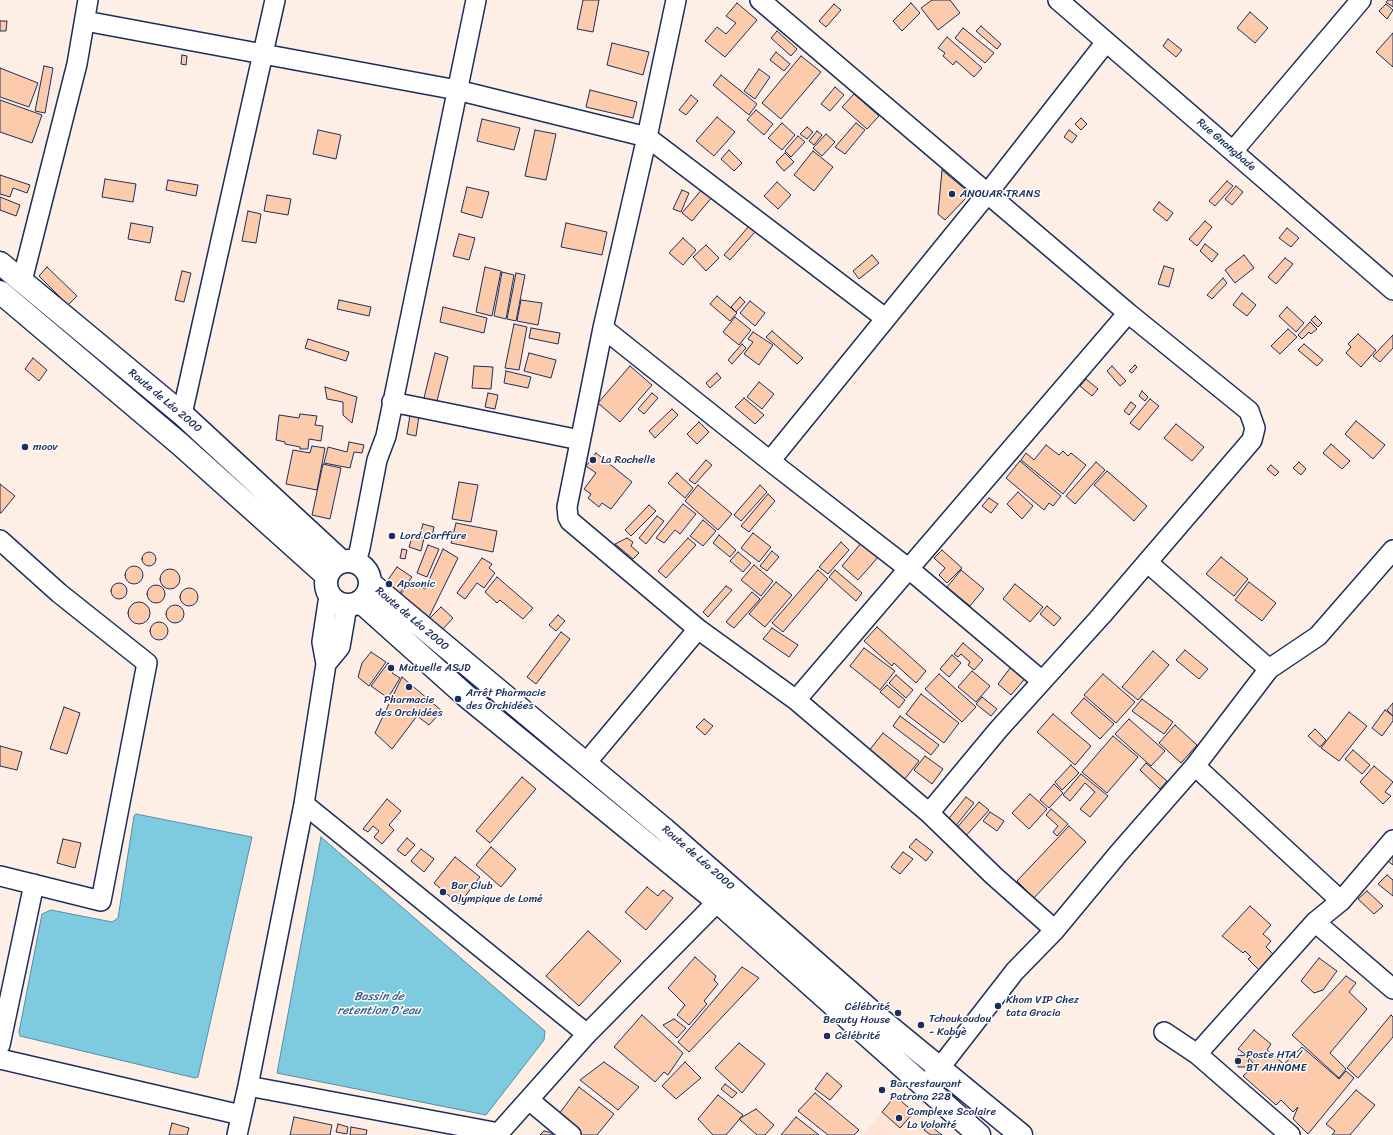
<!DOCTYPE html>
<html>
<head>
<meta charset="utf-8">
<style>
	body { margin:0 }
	canvas { display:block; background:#feefe6 }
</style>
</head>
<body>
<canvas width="1393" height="1135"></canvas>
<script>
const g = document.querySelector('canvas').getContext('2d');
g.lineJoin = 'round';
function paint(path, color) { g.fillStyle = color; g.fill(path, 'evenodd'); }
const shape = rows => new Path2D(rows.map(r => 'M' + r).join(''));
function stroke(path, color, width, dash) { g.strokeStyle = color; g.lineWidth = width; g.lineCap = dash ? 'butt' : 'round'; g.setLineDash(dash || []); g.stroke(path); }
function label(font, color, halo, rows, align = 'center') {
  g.font = font + ' Sriracha,sans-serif'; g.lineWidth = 3; g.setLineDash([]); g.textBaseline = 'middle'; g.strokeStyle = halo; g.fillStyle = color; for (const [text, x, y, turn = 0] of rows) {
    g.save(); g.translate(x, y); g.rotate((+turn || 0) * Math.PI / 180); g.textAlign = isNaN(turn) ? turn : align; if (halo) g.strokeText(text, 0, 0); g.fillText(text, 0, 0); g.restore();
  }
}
paint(shape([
	[895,1096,942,1135,863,1135]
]), '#fde4d4');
const water = shape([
	[136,814,252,837,198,1077,195,1078,20,1036,19,1032,42,914,51,910,112,922,118,918,134,816,136,814],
	[321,837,545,1031,544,1040,486,1115,277,1073,321,837]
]);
paint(water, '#7ecade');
stroke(water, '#568cab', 1);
const building = shape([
	[583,0,599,0,593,32,577,29,583,0],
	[932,0,950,0,960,13,938,30,921,8,932,0],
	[1388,0,1393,0,1393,7,1386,2,1388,0],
	[737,3,757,20,725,57,705,41,717,27,726,34,736,23,726,16,737,3],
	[911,3,920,13,902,31,893,21,911,3],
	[834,4,841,10,826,27,819,21,834,4],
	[1386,4,1393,10,1387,19,1379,11,1386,4],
	[1250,12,1268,28,1255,43,1237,28,1250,12],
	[0,21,7,21,6,31,0,31,0,21],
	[981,26,1001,44,997,49,976,31,981,26],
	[963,28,994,53,985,63,955,38,963,28],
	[777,31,797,49,791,56,771,38,777,31],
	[1393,33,1393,67,1376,52,1393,33],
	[947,37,982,68,974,77,956,61,953,65,943,56,945,53,938,48,947,37],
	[1168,39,1182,50,1176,57,1163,46,1168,39],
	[612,43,649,52,643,75,607,65,612,43],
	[776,52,790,64,784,71,770,60,776,52],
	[182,55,187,56,186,65,181,64,182,55],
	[801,56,821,72,781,119,762,103,801,56],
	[44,66,53,68,45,113,35,111,44,66],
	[0,68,38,83,29,107,0,97,0,68],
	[759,69,770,77,755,99,744,91,759,69],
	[721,75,757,104,749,115,713,85,721,75],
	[835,87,844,95,830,111,821,104,835,87],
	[590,90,637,102,633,118,586,107,590,90],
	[854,94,879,116,867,129,842,107,854,94],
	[691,95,698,101,686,115,679,110,691,95],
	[0,100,42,115,32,143,0,132,0,100],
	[756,110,773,124,764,135,747,120,756,110],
	[717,117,735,132,714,156,696,141,717,117],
	[1081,118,1087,124,1081,130,1075,124,1081,118],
	[482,119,520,128,514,150,477,141,482,119],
	[782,123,795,135,782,150,768,138,782,123],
	[856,123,865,130,845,154,835,147,856,123],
	[807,127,813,132,807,139,800,134,807,127],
	[318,130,341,135,336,159,313,154,318,130],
	[535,130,556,134,546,180,525,176,535,130],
	[1069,130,1077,136,1072,143,1064,137,1069,130],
	[817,131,822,135,814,145,809,141,817,131],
	[826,134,835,142,822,156,813,148,826,134],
	[798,136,805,142,791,157,785,151,798,136],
	[729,150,742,163,734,171,721,159,729,150],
	[813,151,833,167,814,191,794,175,813,151],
	[785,153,794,162,784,171,776,162,785,153],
	[942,170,966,190,966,198,945,220,938,214,942,170],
	[0,175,30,185,27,193,13,188,10,197,0,194,0,175],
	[105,179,136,184,133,202,102,197,105,179],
	[168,180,198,185,196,196,166,190,168,180],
	[1227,181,1233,186,1215,206,1209,201,1227,181],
	[777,182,791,195,778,209,764,196,777,182],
	[1236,186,1243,192,1232,205,1225,199,1236,186],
	[467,187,489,192,482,218,461,212,467,187],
	[703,188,713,196,692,221,682,213,703,188],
	[682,190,689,193,681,212,673,209,682,190],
	[267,195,291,199,288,215,264,211,267,195],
	[0,197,20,205,16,216,0,210,0,197],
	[1159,202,1173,213,1167,221,1153,210,1159,202],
	[248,211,261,214,256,243,242,241,248,211],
	[1205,221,1212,227,1197,246,1189,239,1205,221],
	[131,223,153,227,150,243,128,239,131,223],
	[566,223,607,232,602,255,561,247,566,223],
	[749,226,755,232,730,260,724,255,749,226],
	[1287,228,1299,238,1291,247,1279,238,1287,228],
	[459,234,475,238,469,260,453,256,459,234],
	[683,238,696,250,683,265,669,253,683,238],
	[1205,244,1218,254,1212,262,1200,251,1205,244],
	[706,245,719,258,706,271,693,257,706,245],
	[872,255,879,263,859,279,853,271,872,255],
	[1244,255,1254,268,1235,283,1225,270,1244,255],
	[1285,258,1293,264,1276,284,1268,277,1285,258],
	[1164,266,1174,269,1169,287,1158,284,1164,266],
	[47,267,77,296,68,305,39,276,47,267],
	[485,267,501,271,492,316,476,312,485,267],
	[182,271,191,273,184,302,175,300,182,271],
	[502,272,514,275,506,319,494,316,502,272],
	[516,273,525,275,516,321,507,319,516,273],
	[1223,278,1227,283,1212,299,1207,295,1223,278],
	[1242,293,1256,305,1247,316,1233,305,1242,293],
	[717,296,737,313,730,321,710,304,717,296],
	[740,297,745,302,736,312,731,307,740,297],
	[339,300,371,307,369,316,337,309,339,300],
	[521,300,542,303,538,325,517,321,521,300],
	[750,301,765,313,755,326,740,313,750,301],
	[443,307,487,318,484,333,440,322,443,307],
	[1287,307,1304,323,1296,332,1279,316,1287,307],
	[1315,316,1322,323,1318,327,1311,320,1315,316],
	[735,317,751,330,739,345,723,332,735,317],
	[1310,322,1317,329,1311,334,1309,332,1302,339,1298,335,1310,322],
	[514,324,527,327,519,370,505,368,514,324],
	[531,328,560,333,558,344,529,338,531,328],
	[1288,329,1297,337,1280,354,1271,346,1288,329],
	[772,331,803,358,797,364,766,337,772,331],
	[753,332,773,345,759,365,744,354,753,342,748,339,753,332],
	[1358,334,1376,350,1361,367,1346,353,1351,347,1348,344,1358,334],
	[1393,335,1393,348,1380,362,1373,356,1393,335],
	[308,339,349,352,346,361,305,348,308,339],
	[742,344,746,348,732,364,728,360,742,344],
	[1304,344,1323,360,1317,366,1298,350,1304,344],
	[435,353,448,357,436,405,423,402,435,353],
	[529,353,556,360,551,378,524,371,529,353],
	[33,358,47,370,39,381,25,369,33,358],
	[1135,365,1137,367,1132,373,1129,371,1135,365],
	[474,366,493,367,491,389,472,388,474,366],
	[630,366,652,385,620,422,598,403,630,366],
	[1112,366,1126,381,1120,386,1107,371,1112,366],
	[506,371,531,377,528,388,504,383,506,371],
	[717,373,721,378,710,388,706,383,717,373],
	[1086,379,1098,389,1092,396,1080,386,1086,379],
	[759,382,774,394,762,409,747,397,759,382],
	[325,387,357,397,352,423,343,415,343,402,327,399,325,387],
	[1142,391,1148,397,1145,401,1139,396,1142,391],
	[488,393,498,395,495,409,485,407,488,393],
	[652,393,658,398,644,414,638,409,652,393],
	[744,398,764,415,755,424,735,407,744,398],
	[1150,399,1159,406,1139,430,1130,423,1150,399],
	[1131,402,1136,406,1129,415,1124,411,1131,402],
	[672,409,678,415,655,438,649,431,672,409],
	[300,414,317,416,315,425,323,426,321,441,309,439,308,449,300,449,300,447,285,444,285,442,276,440,279,415,299,418,300,414],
	[410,415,419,416,416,436,407,434,410,415],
	[1356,421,1385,445,1373,459,1345,434,1356,421],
	[699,422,709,432,697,444,687,434,699,422],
	[1176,424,1204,447,1192,461,1164,438,1176,424],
	[349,442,364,445,362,453,354,452,350,468,324,463,328,447,347,452,349,442],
	[1331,444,1350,461,1342,469,1323,453,1331,444],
	[1046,445,1059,455,1063,451,1068,456,1071,453,1086,465,1063,494,1021,460,1026,453,1034,460,1046,445],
	[312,446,325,448,317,490,286,484,293,450,310,453,312,446],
	[596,453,632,482,611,509,602,503,599,507,588,498,591,494,584,489,596,473,586,466,596,453],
	[706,460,712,465,695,484,689,480,706,460],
	[1020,461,1061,496,1053,506,1049,503,1044,510,1006,478,1020,461],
	[1096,462,1105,470,1075,504,1066,496,1096,462],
	[1299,462,1306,469,1301,475,1293,468,1299,462],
	[323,464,341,468,330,519,312,515,323,464],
	[1271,465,1279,472,1275,476,1267,469,1271,465],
	[1107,471,1147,506,1134,521,1094,485,1107,471],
	[677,473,693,488,685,498,668,483,677,473],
	[459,482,478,485,471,522,452,519,459,482],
	[0,484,15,496,1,513,0,513,0,484],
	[698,485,732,514,718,530,685,501,698,485],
	[760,485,767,492,741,521,734,515,760,485],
	[1018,492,1033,506,1022,519,1007,504,1018,492],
	[768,494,775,501,749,532,741,526,768,494],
	[989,498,998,504,991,513,982,506,989,498],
	[683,504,696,514,680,534,675,530,664,543,656,538,683,504],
	[649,505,656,511,631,536,625,530,649,505],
	[657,516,664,521,646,544,639,538,657,516],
	[703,520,716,531,703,546,690,536,703,520],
	[456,523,497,531,493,552,451,543,456,523],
	[423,524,434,527,432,537,420,534,423,524],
	[753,533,771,547,759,562,741,548,753,533],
	[413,535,424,538,421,551,409,547,413,535],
	[719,535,736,550,730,557,713,543,719,535],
	[627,538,633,542,631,546,639,553,633,559,615,544,627,538],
	[688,538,696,545,666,578,658,571,688,538],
	[841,542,849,550,828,574,819,567,841,542],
	[862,542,879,556,858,580,842,566,862,542],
	[428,545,439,549,427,577,417,573,428,545],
	[402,549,407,550,405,559,400,558,402,549],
	[443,549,458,558,429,617,401,594,411,581,425,589,443,549],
	[942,550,962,568,947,583,939,575,945,568,934,558,942,550],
	[772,551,779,557,767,571,760,566,772,551],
	'142 559a7 7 0 1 1 14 0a7 7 0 1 1-14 0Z',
	[738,552,751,563,743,572,730,561,738,552],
	[1221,557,1248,579,1234,596,1206,574,1221,557],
	[482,558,492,564,489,568,495,573,484,588,477,583,465,599,457,593,482,558],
	[754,565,773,581,761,596,741,580,754,565],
	'125 575a9 9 0 1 1 18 0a9 9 0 1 1-18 0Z',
	[397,567,412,577,399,594,385,584,397,567],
	'160 579a10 10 0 1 1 20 0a10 10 0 1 1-20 0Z',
	[818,570,828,579,783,632,772,623,818,570],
	[835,570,862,593,856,601,829,577,835,570],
	[961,570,984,589,970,606,947,587,961,570],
	[497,577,533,608,523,619,500,600,497,603,485,592,497,577],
	[776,582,792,595,765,627,749,614,776,582],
	[1249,582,1276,603,1262,621,1235,600,1249,582],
	'111 591a8 8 0 1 1 16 0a8 8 0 1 1-16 0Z',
	[1015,584,1043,607,1030,622,1003,599,1015,584],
	'147 594a9 9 0 1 1 18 0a9 9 0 1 1-18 0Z',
	[726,586,732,590,708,617,703,612,726,586],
	'180 597a9 9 0 1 1 18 0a9 9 0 1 1-18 0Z',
	[752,592,760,599,734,628,726,622,752,592],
	'128 613a11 11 0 1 1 22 0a11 11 0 1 1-22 0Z',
	'166 614a9 9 0 1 1 18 0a9 9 0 1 1-18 0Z',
	[1047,606,1061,618,1054,626,1040,614,1047,606],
	[441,607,453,618,442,630,429,619,441,607],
	[558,615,565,621,556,631,549,625,558,615],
	'150 631a9 9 0 1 1 18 0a9 9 0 1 1-18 0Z',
	[877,627,926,671,916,683,894,663,892,666,864,641,877,627],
	[772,628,798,645,789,657,763,639,772,628],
	[561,632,570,639,536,684,527,677,561,632],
	[963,643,983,660,974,670,968,665,970,662,961,654,958,657,954,654,963,643],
	[864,648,895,671,880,690,850,666,864,648],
	[1185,650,1208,669,1199,679,1176,660,1185,650],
	[1153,651,1169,665,1138,700,1122,687,1153,651],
	[371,652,386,662,369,686,358,677,362,663,371,652],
	[952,655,961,663,949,677,940,669,952,655],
	[388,663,395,668,392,673,400,678,388,698,371,686,388,663],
	[1014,663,1028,675,1011,695,998,684,1014,663],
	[972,671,990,686,976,702,958,687,972,671],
	[939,674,976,707,962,722,925,689,939,674],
	[1103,674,1135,702,1116,723,1084,695,1103,674],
	[896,675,913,690,906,698,889,683,896,675],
	[402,677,442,711,429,725,417,716,392,749,375,733,402,677],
	[887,685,905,700,899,708,880,692,887,685],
	[921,694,959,723,944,743,906,714,921,694],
	[982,697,997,709,991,716,976,704,982,697],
	[1084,698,1114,724,1100,739,1071,713,1084,698],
	[1142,699,1173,722,1164,734,1132,711,1142,699],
	[1393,703,1393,716,1387,710,1393,703],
	[64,707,80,713,67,754,50,749,64,707],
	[1385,710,1393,716,1393,721,1382,736,1372,728,1385,710],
	[1349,712,1367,726,1339,761,1321,748,1349,712],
	[1053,714,1091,746,1075,765,1037,732,1053,714],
	[900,716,939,745,931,755,893,726,900,716],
	[704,719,713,726,705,735,696,727,704,719],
	[1129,719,1165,751,1151,766,1115,734,1129,719],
	[1175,725,1197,745,1181,763,1159,743,1175,725],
	[1315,729,1326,740,1320,747,1308,736,1315,729],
	[883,733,919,761,904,780,868,752,883,733],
	[1113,736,1138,757,1107,793,1082,772,1113,736],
	[0,746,22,752,17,770,0,766,0,746],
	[1353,750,1370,765,1362,774,1345,759,1353,750],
	[925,756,943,769,932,784,914,770,925,756],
	[1146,763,1167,781,1160,789,1140,770,1146,763],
	[1071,765,1079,773,1062,790,1055,782,1071,765],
	[1374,766,1393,782,1385,792,1391,796,1383,804,1360,782,1374,766],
	[1081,774,1108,796,1090,817,1080,809,1095,792,1085,783,1070,801,1063,795,1081,774],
	[522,777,536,789,490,843,476,831,522,777],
	[1054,784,1063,793,1049,808,1040,800,1054,784],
	[1030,794,1047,809,1029,829,1012,813,1030,794],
	[966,797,974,803,954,828,946,822,966,797],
	[387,799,401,811,389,825,394,830,382,844,374,837,379,831,373,826,368,832,363,829,387,799],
	[979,802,989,810,964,838,955,830,979,802],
	[1051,809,1068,824,1057,836,1053,832,1058,826,1046,815,1051,809],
	[990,812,1004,821,997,831,983,821,990,812],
	[1069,826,1086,842,1034,898,1017,881,1069,826],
	[407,838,415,845,405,856,397,850,407,838],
	[63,839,81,843,75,868,57,863,63,839],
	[916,839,933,852,926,861,909,847,916,839],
	[491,847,516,869,501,887,476,865,491,847],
	[421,849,434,859,424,872,411,861,421,849],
	[1393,849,1393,865,1385,859,1393,849],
	[903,852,913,859,900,874,891,867,903,852],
	[455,857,480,877,459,904,434,883,455,857],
	[1387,875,1393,880,1393,896,1378,884,1387,875],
	[647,887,658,896,663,890,673,898,646,930,625,912,647,887],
	[1367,891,1383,906,1374,914,1358,899,1367,891],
	[1250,906,1271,925,1263,934,1271,941,1266,947,1274,955,1259,970,1248,959,1251,957,1245,951,1243,953,1222,936,1250,906],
	[588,931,621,961,579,1006,546,976,588,931],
	[695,957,716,976,714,980,718,984,704,1001,707,1004,689,1025,677,1015,685,1005,668,988,695,957],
	[1319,958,1337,971,1323,990,1314,993,1301,981,1319,958],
	[742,967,759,978,689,1052,678,1042,742,967],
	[1346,976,1356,983,1349,992,1367,1009,1330,1053,1346,1069,1339,1078,1292,1035,1346,976],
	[642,1015,683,1053,668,1075,664,1072,655,1082,614,1047,642,1015],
	[1391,1015,1393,1017,1393,1037,1358,1078,1347,1068,1391,1015],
	[674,1019,686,1028,677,1038,663,1025,674,1019],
	[1254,1030,1271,1044,1267,1050,1284,1064,1302,1047,1339,1079,1346,1071,1354,1078,1308,1134,1293,1119,1298,1107,1293,1112,1281,1100,1276,1105,1243,1076,1255,1065,1248,1057,1249,1067,1238,1067,1237,1056,1246,1055,1238,1049,1254,1030],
	[739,1043,765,1064,742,1093,715,1068,739,1043],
	[604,1062,639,1087,618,1110,580,1080,604,1062],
	[685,1062,701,1078,676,1099,662,1086,685,1062],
	[827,1073,842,1086,830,1100,815,1089,827,1073],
	[725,1084,737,1093,732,1098,721,1089,725,1084],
	[579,1087,614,1114,597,1135,573,1135,556,1118,579,1087],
	[1356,1090,1375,1105,1350,1135,1332,1135,1335,1131,1326,1124,1356,1090],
	[815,1093,859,1130,854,1135,828,1135,798,1111,815,1093],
	[718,1095,743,1115,726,1135,713,1135,698,1119,718,1095],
	[895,1096,914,1112,900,1128,882,1112,895,1096],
	[756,1109,774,1125,765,1135,757,1135,739,1119,756,1109],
	[294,1117,332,1125,330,1135,290,1135,294,1117],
	[796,1117,819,1135,781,1135,796,1117],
	[172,1123,189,1128,187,1135,169,1135,172,1123],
	[338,1124,348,1127,347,1134,336,1132,338,1124],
	[928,1124,942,1135,931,1135,924,1130,928,1124],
	[351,1127,367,1130,366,1135,350,1135,351,1127],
	[544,1131,549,1132,553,1135,540,1135,544,1131]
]);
paint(building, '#fccbab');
stroke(building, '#1b2f5e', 1);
const street = shape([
	[676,0,647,137,603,328,567,507,568,517,570,521,698,629,796,700,929,813,994,876,1055,930],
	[760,0,1128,313,1249,411,1255,428,1252,440,1101,616,998,730,929,813],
	[1058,0,1393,290],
	[85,21,457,90,647,137,885,318],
	[1233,151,1361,0],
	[22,281,77,64,88,0],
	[603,328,770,461,909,569,1042,681],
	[392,402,580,440],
	[182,414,275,0],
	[770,461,987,194,1106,42],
	[0,540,59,593,147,663,101,901,0,876],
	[356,562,360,548,377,460,386,436,476,0],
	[1147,562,1269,669],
	[326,664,340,647,347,606],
	[796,700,1128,313],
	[586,763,698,629],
	[1195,766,1341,901],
	[304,804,587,1034],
	[1315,922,1393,989],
	[1164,1032,1197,1054,1290,1135],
	[0,1045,34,884],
	[1197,1054,1315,922,1341,901,1393,840],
	[0,1059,241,1115],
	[248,1086,499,1133],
	[924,1088,1015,971,1055,930,1118,854,1195,766,1269,669,1318,636,1393,550],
	[529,1100,571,1135],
	[237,1135,248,1086,304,804,326,664,322,642,329,596],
	[497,1135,587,1034,728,891]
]);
const secondary = shape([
	[0,263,182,414,342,562],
	[0,292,181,445,327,576],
	'326 583a22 22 0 1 1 44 0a22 22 0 1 1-44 0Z',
	[371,584,664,829,881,1020,1021,1135],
	[361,602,465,695,718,902,979,1135]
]);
stroke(street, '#1b2f5e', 22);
stroke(secondary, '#1b2f5e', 25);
stroke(street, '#fff', 19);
stroke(secondary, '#fff', 22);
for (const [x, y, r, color] of [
	[952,194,4,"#1b2f5e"],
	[25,447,4,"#1b2f5e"],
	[593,460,4,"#1b2f5e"],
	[392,536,4,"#1b2f5e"],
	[389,584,4,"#1b2f5e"],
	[391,668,4,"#1b2f5e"],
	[409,687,4,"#1b2f5e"],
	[458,699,4,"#1b2f5e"],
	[443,892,4,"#1b2f5e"],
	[998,1006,4,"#1b2f5e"],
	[898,1013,4,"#1b2f5e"],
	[921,1025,4,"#1b2f5e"],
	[827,1036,4,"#1b2f5e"],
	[1238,1061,4,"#1b2f5e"],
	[882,1090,4,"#1b2f5e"],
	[899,1118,4,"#1b2f5e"]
]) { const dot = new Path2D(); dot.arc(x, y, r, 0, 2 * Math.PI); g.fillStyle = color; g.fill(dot); stroke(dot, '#fff', 1.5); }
label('11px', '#1b2f5e', '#fff', [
	["Rue Gnangbade",1226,145,41],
	["Route de Léo 2000",165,401,40],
	["Route de Léo 2000",412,619,40],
	["Route de Léo 2000",698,858,41]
]);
label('11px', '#1b2f5e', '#fff', [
	["ANOUAR TRANS",960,194],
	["moov",33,447],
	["La Rochelle",601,460],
	["Lord Corffure",400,536],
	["Apsonic",397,584],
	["Mutuelle ASJD",399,668],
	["Arrêt Pharmacie",466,693],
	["des Orchidées",466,706],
	["Pharmacie",409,700,"center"],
	["des Orchidées",409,713,"center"],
	["Bar Club",451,886],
	["Olympique de Lomé",451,899],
	["Khom VIP Chez",1006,1000],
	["tata Gracia",1006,1013],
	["Célébrité",890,1007,"right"],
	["Beauty House",890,1020,"right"],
	["Tchoukoudou",929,1019],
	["- Kabyè",929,1032],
	["Célébrité",835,1036],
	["Poste HTA/",1246,1055],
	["BT AHNOME",1246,1068],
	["Bar restaurant",890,1084],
	["Patrona 228",890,1097],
	["Complexe Scolaire",907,1112],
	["La Volonté",907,1125]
], 'left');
label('italic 12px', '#395e84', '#fff', [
	["Bassin de",379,997],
	["retention D'eau",379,1011]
]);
</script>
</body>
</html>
